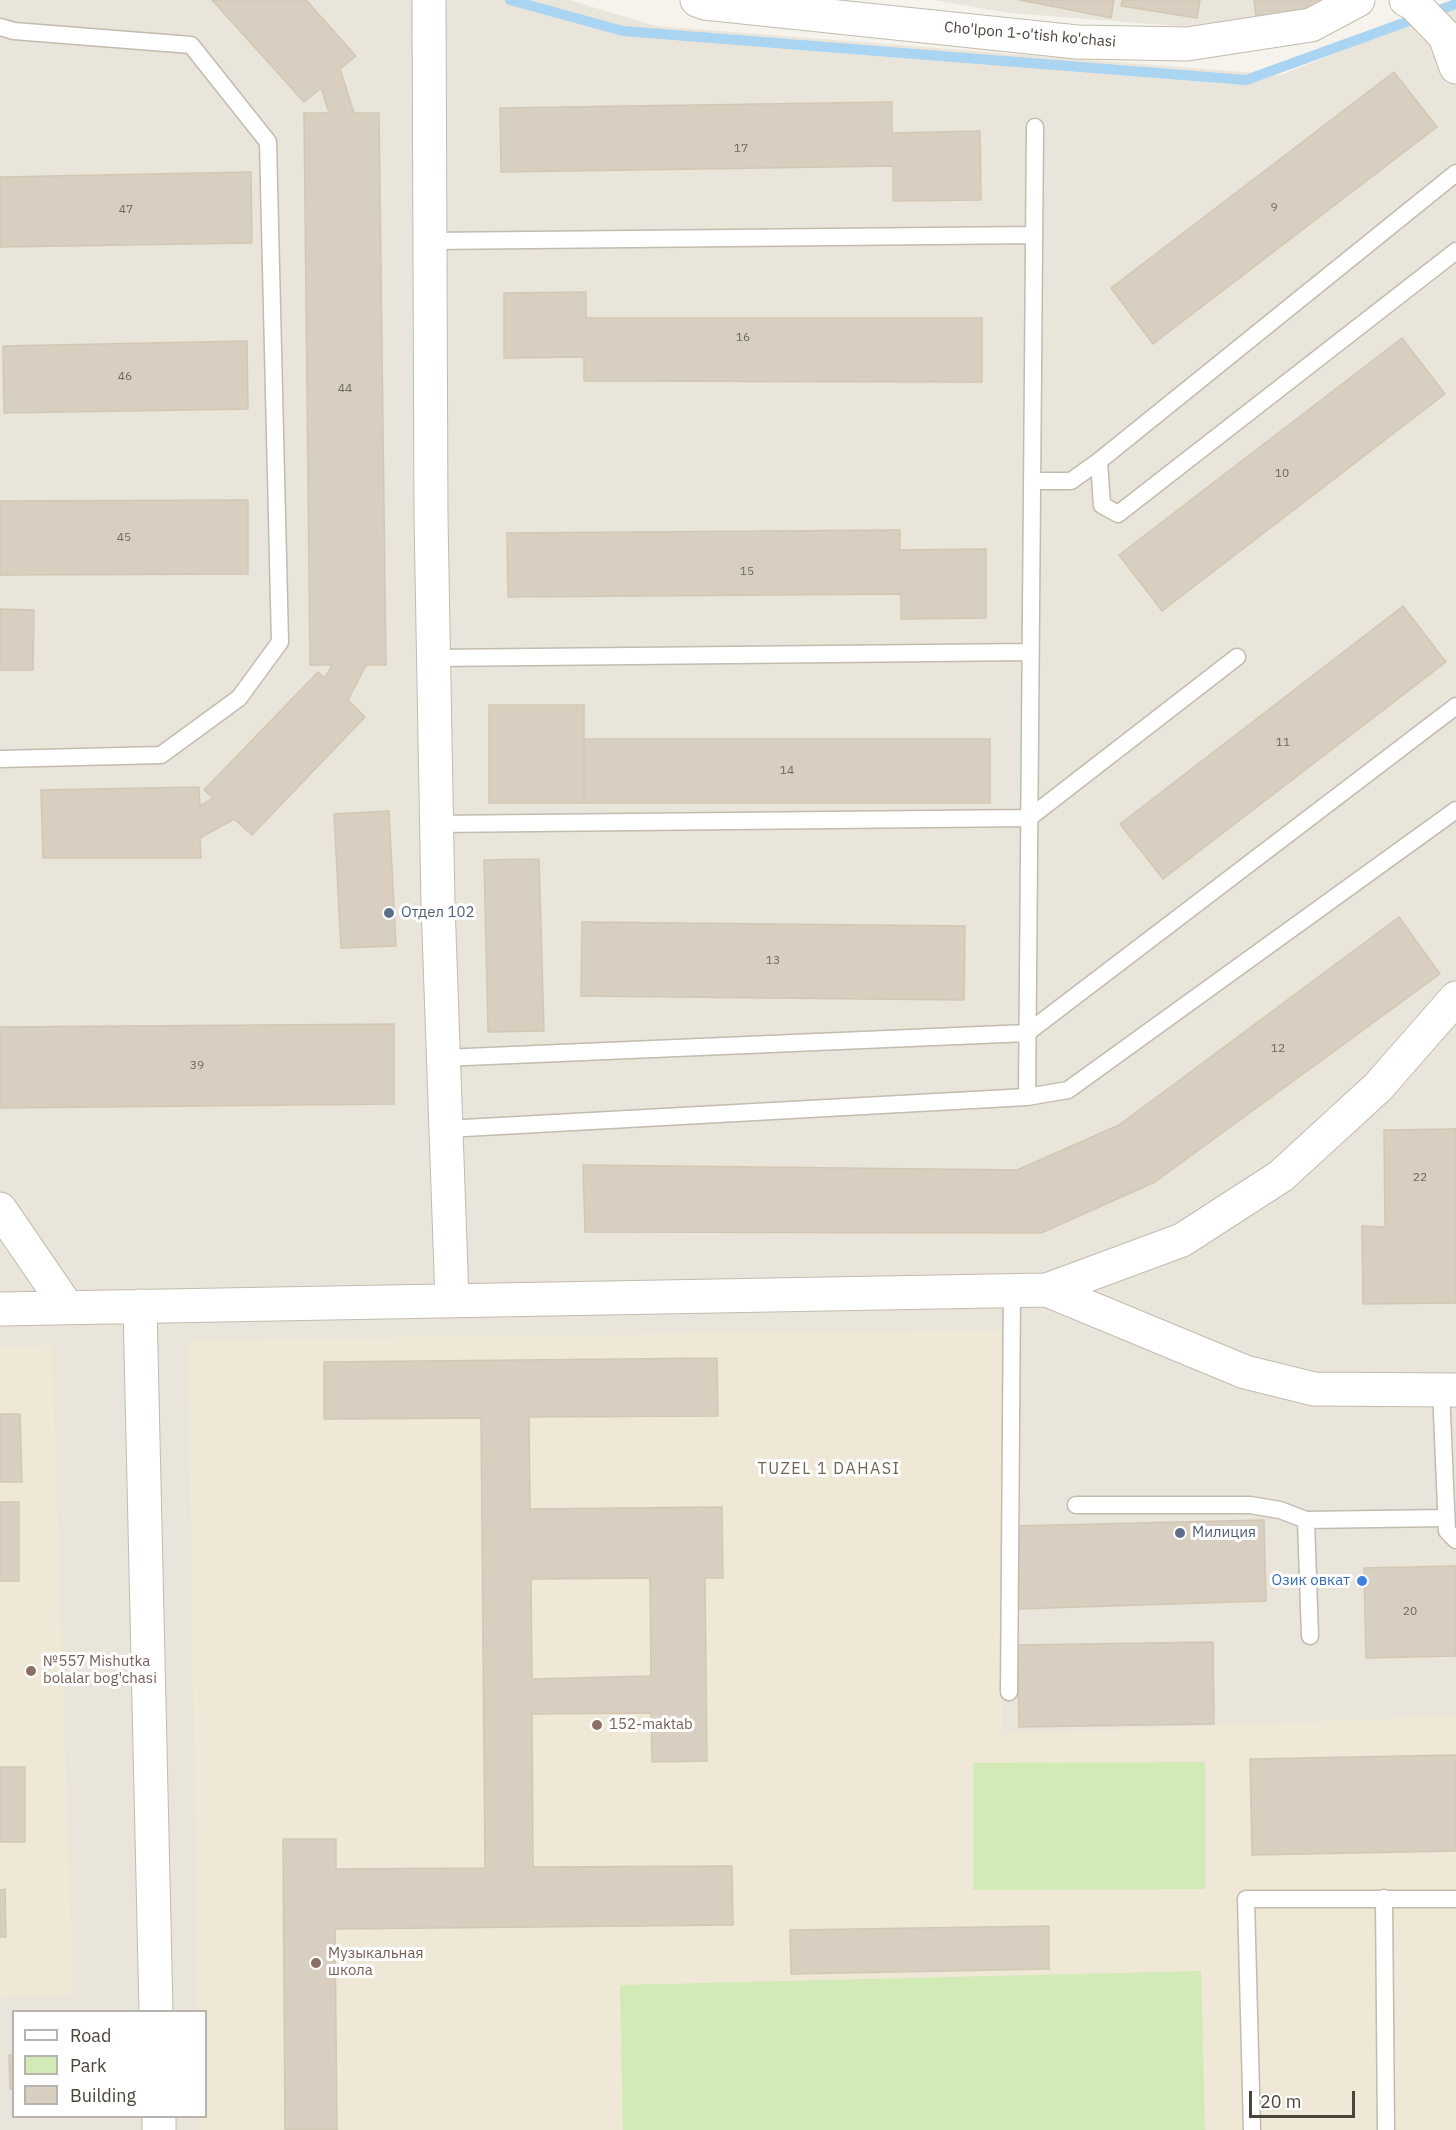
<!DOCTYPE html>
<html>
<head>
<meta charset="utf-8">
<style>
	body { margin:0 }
	#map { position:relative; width:1456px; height:2130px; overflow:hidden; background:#f6f3ec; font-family:"IBM Plex Sans",sans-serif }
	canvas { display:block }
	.legend { position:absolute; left:12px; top:2010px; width:195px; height:108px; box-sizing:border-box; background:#fff; border:2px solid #b7b4b0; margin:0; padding:8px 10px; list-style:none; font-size:18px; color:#4b4439 }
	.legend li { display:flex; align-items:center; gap:12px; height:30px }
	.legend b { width:30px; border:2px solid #b7b4b0 }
	.scale { position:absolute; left:1249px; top:2091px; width:106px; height:27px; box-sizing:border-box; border:3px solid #4b4439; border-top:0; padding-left:8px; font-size:18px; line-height:21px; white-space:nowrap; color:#4b4439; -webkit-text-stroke:4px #fff; paint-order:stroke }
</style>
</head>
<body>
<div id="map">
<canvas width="1456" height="2130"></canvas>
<ul class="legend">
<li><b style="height:8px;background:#fff"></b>Road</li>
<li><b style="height:16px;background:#d2eab5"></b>Park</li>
<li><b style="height:16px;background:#d8cfc1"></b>Building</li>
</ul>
<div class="scale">20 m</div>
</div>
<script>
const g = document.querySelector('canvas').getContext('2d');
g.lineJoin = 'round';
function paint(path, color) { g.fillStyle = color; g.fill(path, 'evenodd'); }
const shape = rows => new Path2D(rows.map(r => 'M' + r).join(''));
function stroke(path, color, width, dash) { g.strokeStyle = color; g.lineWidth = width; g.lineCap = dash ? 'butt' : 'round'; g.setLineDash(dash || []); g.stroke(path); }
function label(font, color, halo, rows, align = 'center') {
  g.font = font + ' "IBM Plex Sans",sans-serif'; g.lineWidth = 6; g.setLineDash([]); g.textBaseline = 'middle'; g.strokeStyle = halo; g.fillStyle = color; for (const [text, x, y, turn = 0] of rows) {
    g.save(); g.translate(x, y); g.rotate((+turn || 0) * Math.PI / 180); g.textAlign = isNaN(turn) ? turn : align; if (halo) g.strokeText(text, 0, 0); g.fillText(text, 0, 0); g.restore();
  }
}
paint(shape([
	[0,0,569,0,656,26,1281,75,1456,5,1456,2130,0,2130],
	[14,2012,206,2012,206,2116,14,2116],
	[933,0,1337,0,1203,28,1010,13]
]), '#eae5da');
paint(shape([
	[1001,1330,1002,1734,1456,1716,1456,2130,199,2130,199,2117,206,2116,206,2012,198,2011,188,1340],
	[52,1345,73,1995,0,1997,0,1347]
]), '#efe8d6');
paint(shape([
	[1205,1762,1205,1889,973,1890,973,1763],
	[1201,1971,1205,2130,623,2130,620,1985]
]), '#d2eab5');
stroke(shape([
	[510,0,623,31,1246,80,1456,4]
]), '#a9d4f2', 10);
const building = shape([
	[212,0,306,0,356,56,340,69,354,113,379,113,386,665,366,665,348,700,365,717,252,835,234,819,200,838,201,858,43,858,41,790,199,787,200,806,213,798,204,790,318,672,325,678,332,665,310,665,304,113,329,113,321,88,304,102,212,0],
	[1019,0,1052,0,1051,6,1019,0],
	[1052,0,1114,0,1111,18,1051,6,1052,0],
	[1122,0,1200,0,1197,18,1121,6,1122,0],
	[1254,0,1324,0,1325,11,1256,17,1254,0],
	[1394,72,1437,127,1153,344,1111,288,1394,72],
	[892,102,892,133,980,131,981,200,893,201,893,166,501,172,500,108,892,102],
	[251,172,252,243,0,247,0,177,251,172],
	[586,292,586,318,982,318,982,382,584,381,584,357,504,358,504,293,586,292],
	[1402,338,1445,394,1162,611,1119,555,1402,338],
	[247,341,248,409,4,413,3,346,247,341],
	[248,500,248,574,0,575,0,501,248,500],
	[900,530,900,550,986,549,986,618,901,619,901,594,508,597,507,533,900,530],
	[1403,606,1446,662,1163,879,1120,824,1403,606],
	[0,609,34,610,33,670,0,670,0,609],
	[489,705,584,705,584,803,489,803,489,705],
	[584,739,990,739,990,803,584,803,584,739],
	[389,811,396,946,341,948,334,814,389,811],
	[539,859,544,1031,488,1032,484,860,539,859],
	[1399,917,1440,974,1155,1182,1041,1233,585,1232,583,1165,1017,1170,1119,1125,1399,917],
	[582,922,965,926,964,1000,581,996,582,922],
	[394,1024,394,1104,0,1108,0,1027,394,1024],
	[1456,1129,1456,1303,1363,1304,1362,1226,1385,1227,1384,1130,1456,1129],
	[717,1358,718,1416,529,1417,530,1509,722,1507,723,1578,705,1578,707,1761,652,1762,651,1713,532,1714,533,1867,732,1866,733,1925,335,1929,337,2130,285,2130,283,1839,336,1839,336,1869,485,1868,481,1418,324,1419,324,1362,717,1358],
	[650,1578,651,1676,532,1679,531,1579,650,1578],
	[0,1414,20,1414,22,1482,0,1482,0,1414],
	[0,1502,19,1502,19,1581,0,1581,0,1502],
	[1264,1520,1266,1601,1017,1609,1014,1526,1264,1520],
	[1456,1566,1456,1656,1366,1658,1364,1568,1456,1566],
	[1213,1642,1214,1724,1019,1727,1017,1645,1213,1642],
	[1456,1755,1456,1851,1252,1855,1250,1759,1456,1755],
	[0,1767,25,1767,25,1842,0,1842,0,1767],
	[5,1889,6,1937,0,1937,0,1890,5,1889],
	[1049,1926,1049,1969,791,1974,790,1930,1049,1926],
	[9,2055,14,2055,14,2089,10,2089,9,2055]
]);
paint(building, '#d8cfc1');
stroke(building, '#d3c7b4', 1.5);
const service = shape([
	[0,27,14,31,191,45,268,142,280,642,239,698,161,755,0,759],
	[430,241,1034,235],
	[1099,461,1102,505,1118,514,1456,251],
	[1032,481,1071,481,1099,461,1456,173],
	[434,658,1030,652],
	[436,824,1029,818,1237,657],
	[443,1058,1027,1033,1456,706],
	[1027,1097,1035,127],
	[446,1129,1027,1097,1068,1090,1456,810],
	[1441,1390,1447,1531,1456,1540],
	[1076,1505,1250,1505,1280,1510,1306,1520,1446,1518],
	[1306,1520,1310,1636],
	[1009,1692,1012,1291],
	[1384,1898,1386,2130],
	[1252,2130,1246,1899,1456,1899]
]);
const minor = shape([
	[429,0,431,517,438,904,452,1300],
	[697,0,705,3,1077,42,1187,44,1311,25,1358,0],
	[1406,0,1413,3,1445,36,1456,67],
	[0,1209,67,1307],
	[1047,1290,1245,1372,1314,1389,1456,1390],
	[140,1306,156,2012],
	[0,1309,1047,1290,1182,1240,1281,1176,1378,1087,1456,998],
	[159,2116,159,2130]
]);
stroke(service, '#c2bbae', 19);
stroke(minor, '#c2bbae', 35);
stroke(service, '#fff', 16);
stroke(minor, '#fff', 33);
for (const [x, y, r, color] of [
	[389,913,6,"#5c6f8a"],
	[1180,1533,6,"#5c6f8a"],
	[1362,1581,6,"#3f7fe0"],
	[31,1671,6,"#8d6e63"],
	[597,1725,6,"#8d6e63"],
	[316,1963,6,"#8d6e63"]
]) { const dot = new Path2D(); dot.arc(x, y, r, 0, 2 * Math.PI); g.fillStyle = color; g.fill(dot); stroke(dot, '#fff', 2); }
label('12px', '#6e675b', null, [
	["17",741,149],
	["9",1274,208],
	["47",126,210],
	["16",743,338],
	["46",125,377],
	["44",345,389],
	["10",1282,474],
	["45",124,538],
	["15",747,572],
	["11",1283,743],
	["14",787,771],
	["13",773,961],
	["12",1278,1049],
	["39",197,1066],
	["22",1420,1178],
	["20",1410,1612]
]);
label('15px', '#4b4439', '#fff', [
	["Cho'lpon 1-o'tish ko'chasi",1030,35,5]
]);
label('15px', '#4e5e75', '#fff', [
	["Отдел 102",401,913],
	["Милиция",1192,1533]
], 'left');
label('15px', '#366cbe', '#fff', [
	["Озик овкат",1350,1581]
], 'right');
label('15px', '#785e54', '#fff', [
	["№557 Mishutka",43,1662],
	["bolalar bog'chasi",43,1679],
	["152-maktab",609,1725],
	["Музыкальная",328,1954],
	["школа",328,1971]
], 'left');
g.letterSpacing = '1.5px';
label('16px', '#6e6250', '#fff', [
	["TUZEL 1 DAHASI",829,1469]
]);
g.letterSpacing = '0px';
</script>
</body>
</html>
